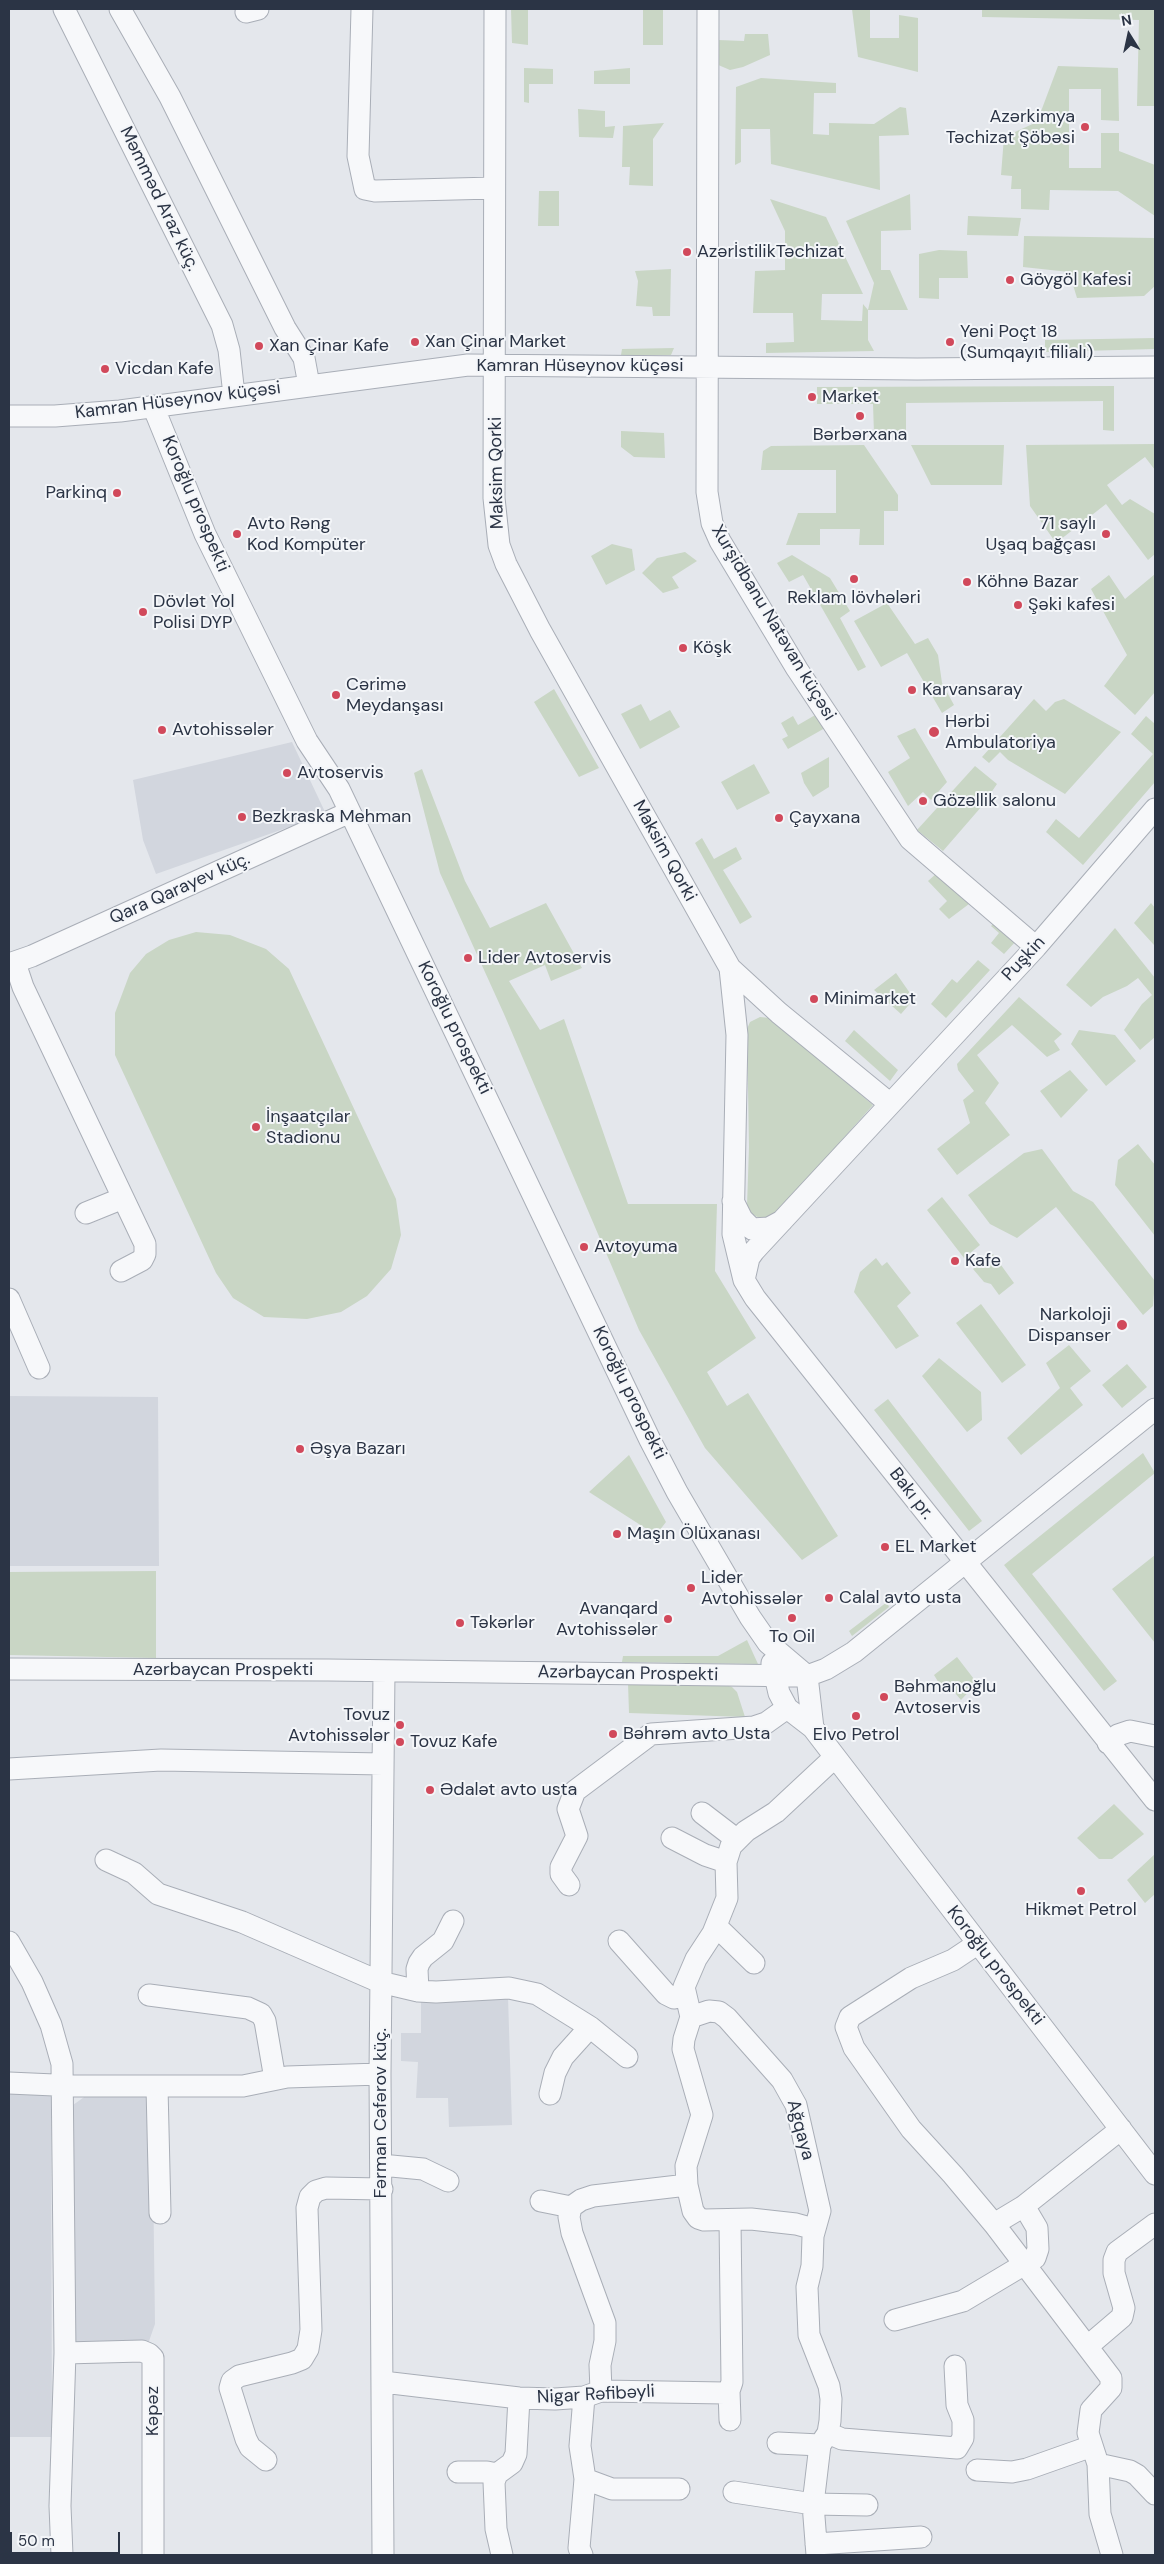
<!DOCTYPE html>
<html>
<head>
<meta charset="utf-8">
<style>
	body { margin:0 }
	#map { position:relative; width:1164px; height:2564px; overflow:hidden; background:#e4e7ec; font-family:"DM Sans",sans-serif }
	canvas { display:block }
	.frame { position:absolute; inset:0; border:10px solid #2b3445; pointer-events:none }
	.north { position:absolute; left:1104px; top:10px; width:50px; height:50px; -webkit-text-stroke:4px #f4f6f9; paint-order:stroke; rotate:350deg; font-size:14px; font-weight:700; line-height:20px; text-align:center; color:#2b3445 }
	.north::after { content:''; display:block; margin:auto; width:18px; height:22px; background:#2b3445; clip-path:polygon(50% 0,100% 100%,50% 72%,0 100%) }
	.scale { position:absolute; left:10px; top:2532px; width:110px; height:22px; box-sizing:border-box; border:2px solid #2b3445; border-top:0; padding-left:6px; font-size:15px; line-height:18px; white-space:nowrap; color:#2b3445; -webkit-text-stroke:4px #f4f6f9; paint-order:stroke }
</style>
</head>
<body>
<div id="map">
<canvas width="1164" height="2564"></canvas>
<div class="frame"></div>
<div class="north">N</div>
<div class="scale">50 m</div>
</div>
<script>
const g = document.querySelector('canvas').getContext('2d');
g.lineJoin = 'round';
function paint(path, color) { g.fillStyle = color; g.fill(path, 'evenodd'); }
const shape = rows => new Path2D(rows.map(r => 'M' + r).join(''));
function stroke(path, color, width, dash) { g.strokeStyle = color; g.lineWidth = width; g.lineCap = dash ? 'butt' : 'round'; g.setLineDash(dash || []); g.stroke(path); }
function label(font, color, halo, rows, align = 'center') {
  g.font = font + ' "DM Sans",sans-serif'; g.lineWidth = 4; g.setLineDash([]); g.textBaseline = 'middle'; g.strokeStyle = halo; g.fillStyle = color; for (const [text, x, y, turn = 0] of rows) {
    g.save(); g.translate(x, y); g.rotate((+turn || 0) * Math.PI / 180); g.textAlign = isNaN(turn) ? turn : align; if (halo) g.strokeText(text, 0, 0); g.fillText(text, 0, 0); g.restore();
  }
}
paint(shape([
	[292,742,326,814,156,874,143,840,133,780],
	[9,1396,158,1397,159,1566,9,1566],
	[508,1997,512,2125,449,2127,448,2098,416,2098,418,2062,401,2061,401,2033,421,2033,421,2001],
	[9,2092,51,2093,52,2437,9,2437],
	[87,2095,152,2095,155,2324,148,2344,75,2348,73,2105]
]), '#d2d6de');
paint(shape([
	[511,9,528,9,528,45,512,43],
	[643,9,663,9,663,45,643,45],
	[852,9,870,9,870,38,899,38,899,15,918,18,918,72,858,57],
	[982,9,1155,9,1155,106,1137,106,1139,20,982,17],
	[745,34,768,34,770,55,743,67,730,70,716,64,718,40,744,41],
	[1058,66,1118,68,1119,121,1101,120,1101,89,1069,89,1069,168,1101,168,1101,133,1119,133,1119,151,1155,165,1155,216,1118,191,1050,190,1049,210,1021,209,1021,189,1011,189,1012,176,1001,175,1004,137,1037,122],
	[524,68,553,69,553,84,529,84,529,103,524,102],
	[630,68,630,84,594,84,594,71],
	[761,78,836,83,836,93,814,93,813,134,829,135,829,123,874,124,900,107,906,108,909,135,879,136,880,190,771,164,770,129,741,129,741,162,735,165,736,87],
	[578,109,605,111,605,127,615,126,613,138,579,137],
	[664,123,653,139,653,186,629,185,630,167,622,167,623,126],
	[539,191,559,191,559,226,538,226],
	[910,194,911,230,881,231,881,270,890,270,908,310,868,310,868,340,874,351,766,353,766,343,794,342,793,313,753,313,755,271,785,270,785,231,770,199,826,217,863,294,822,294,821,320,862,321,863,304,868,310,874,283,846,221],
	[968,216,1021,218,1018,236,967,235],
	[1024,236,1155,238,1155,286,1144,296,1077,298,1069,272,1023,267],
	[939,250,967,251,968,278,939,278,939,299,919,298,919,254],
	[671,269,670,316,653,316,652,307,636,306,638,281,635,271],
	[1155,338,1155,349,1045,352,1045,340],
	[674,348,671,355,621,355,622,349],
	[1114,386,1114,431,1103,430,1103,401,906,403,906,433,874,434,873,404,817,404,817,387],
	[621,431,664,433,665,458,634,457,621,447],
	[1155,444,1155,470,1145,457,1107,485,1122,505,1130,499,1155,514,1155,554,1148,560,1106,504,1056,543,1030,506,1026,445],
	[864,445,898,495,898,511,884,511,884,545,859,545,860,529,820,529,820,545,786,545,798,513,836,513,836,470,761,470,763,451,771,446],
	[911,445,1004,445,1002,485,931,485],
	[612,544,632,549,635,570,606,585,591,556],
	[685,552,697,561,672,577,679,588,663,593,642,573,657,558],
	[792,555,830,578,850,611,840,618,866,667,858,671,803,575,789,582,777,563],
	[1155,574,1155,692,1135,715,1104,686,1127,655,1091,589,1109,575,1125,599],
	[887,603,915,644,928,638,938,655,942,683,954,705,942,713,907,653,881,667,854,621],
	[554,689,599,768,579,777,534,702],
	[1034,699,1046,711,1055,702,1064,699,1121,732,1065,794,1008,760,1000,752,989,763,982,757],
	[641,704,650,721,670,710,680,727,640,749,621,714],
	[817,714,825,728,788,749,782,739,788,736,781,723,793,716,798,725],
	[1146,716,1155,724,1155,782,1083,865,1046,832,1056,819,1079,838,1153,754,1131,734],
	[915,728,947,782,931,800,923,792,908,806,888,772,910,758,897,736],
	[829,757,829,787,813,797,804,783,801,773],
	[754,764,770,793,737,810,721,782],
	[975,766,997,784,982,806,943,851,917,830],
	[422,769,465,881,490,928,546,903,582,968,551,981,545,965,509,981,540,1030,564,1019,628,1204,717,1204,715,1271,756,1338,707,1372,727,1406,748,1393,838,1536,802,1560,705,1448,639,1330,504,1014,440,873,414,773],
	[702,838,714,859,736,847,742,859,723,870,752,917,740,924,695,843],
	[937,873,969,904,949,919,939,909,947,901,928,881],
	[1151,903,1155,908,1154,945,1134,923],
	[997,920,1017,940,1004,954,991,943,999,933,991,926],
	[1115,928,1155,978,1155,1037,1140,1050,1124,1030,1142,1004,1152,995,1138,978,1127,986,1103,997,1091,1007,1066,985],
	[196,932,230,935,266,949,289,969,396,1199,401,1235,391,1269,367,1296,341,1312,307,1319,264,1317,233,1298,216,1273,115,1055,115,1013,130,973,146,954,169,940],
	[978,960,990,970,946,1018,931,1004,952,979,957,983],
	[896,973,914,999,901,1014,874,990],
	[1019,997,1062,1034,1054,1041,1060,1050,1047,1057,1012,1025,977,1055,999,1083,985,1103,1010,1135,957,1175,937,1149,970,1123,963,1100,974,1091,958,1070,957,1064],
	[760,1017,770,1018,873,1105,777,1213,762,1219,751,1214,747,1206,749,1147,747,1029,750,1022],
	[854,1030,898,1070,890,1081,845,1041],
	[1079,1030,1115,1035,1136,1061,1106,1086,1071,1044],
	[1070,1070,1088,1090,1061,1118,1040,1091],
	[1138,1144,1155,1165,1155,1236,1115,1185,1118,1160],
	[1042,1149,1073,1191,1093,1202,1155,1281,1153,1306,1143,1315,1056,1207,1017,1238,990,1224,968,1195,1024,1153],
	[942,1197,980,1245,964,1258,927,1210],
	[993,1254,1014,1283,999,1295,991,1284,984,1282,973,1269],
	[876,1258,882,1266,887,1262,911,1293,897,1306,919,1336,896,1349,854,1292,860,1272],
	[981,1304,1026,1365,1002,1383,956,1323],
	[1069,1345,1091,1371,1070,1388,1083,1405,1021,1455,1007,1438,1060,1388,1046,1363],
	[939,1358,981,1392,982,1420,967,1432,922,1376],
	[1127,1364,1147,1387,1122,1408,1102,1385],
	[888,1399,982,1521,969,1531,874,1410],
	[1143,1453,1155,1473,1032,1574,1117,1681,1104,1691,1004,1565],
	[629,1455,666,1522,656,1535,589,1492],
	[1155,1555,1155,1643,1112,1589],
	[156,1571,156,1658,9,1655,9,1572],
	[887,1602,889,1607,852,1636,849,1631],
	[747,1640,758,1664,622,1662,623,1656,718,1656],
	[957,1657,977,1683,961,1700,950,1687,942,1688,934,1675],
	[628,1683,723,1684,732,1687,737,1692,745,1717,629,1713],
	[1114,1804,1144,1834,1112,1859,1099,1859,1077,1838],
	[1155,1854,1155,1894,1145,1903,1127,1880]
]), '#c9d6c5');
const minor = shape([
	[64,9,222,325,229,350,234,395],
	[120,9,170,97,285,328,304,358,309,385],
	[362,9,358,156,365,189,375,191,494,188],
	[495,9,494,498,499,545,506,564,540,630,730,968,779,1013,889,1103],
	[708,9,707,492,712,523,720,541,797,669,910,839,1036,947],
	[246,12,258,9],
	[153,406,205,534,307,741,339,789,650,1440,677,1492,750,1617,768,1643,807,1676,813,1728],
	[9,416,55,416,120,411,468,365,917,369,1155,367],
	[15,963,23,987,145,1244,145,1254,142,1260,121,1271],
	[9,964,32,956,350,812],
	[730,968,737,1035,733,1234,744,1280,755,1298,1155,1800],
	[733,1201,742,1219,752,1229,769,1228,782,1221],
	[86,1213,123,1198],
	[744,1280,749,1258,754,1251,1036,947,1155,809],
	[9,1299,39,1368],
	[772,1663,779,1693,787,1708,813,1728,1155,2174],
	[9,1669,328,1670,807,1676,826,1669,854,1652,1155,1409],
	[1108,1743,1118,1735,1130,1731,1155,1736],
	[9,1769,161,1760,383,1764],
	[702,1813,736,1839],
	[672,1838,705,1855,726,1862],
	[106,1860,134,1873,158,1894,242,1922,380,1982,418,1991,436,1992,509,1988,537,1994,590,2027,627,2057],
	[569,1885,561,1874,561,1867,577,1836,568,1809,575,1791,651,1734,754,1727,766,1723,787,1708],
	[716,1926,754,1963],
	[619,1941,666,1994,674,1998,684,1996],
	[9,1942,32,1982,51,2025,62,2064,65,2353,60,2506,62,2555],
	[977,1944,953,1960,911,1978,850,2017,846,2027,854,2048,911,2129,953,2175,994,2224,1111,2378,1111,2388,1091,2410,1088,2433,1098,2464,1100,2514,1112,2555],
	[418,1991,417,1969,419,1963,423,1957,443,1941,453,1921],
	[149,1995,248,2008,261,2014,265,2021,275,2079],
	[691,2017,684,2039,683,2049,702,2115,686,2166,687,2185,693,2211,698,2218,704,2220,751,2219,796,2224,814,2229],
	[9,2083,77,2086,243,2086,287,2077,380,2074],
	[157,2087,160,2213],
	[550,2094,555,2073,563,2057,590,2027],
	[381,2165,423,2169,448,2181],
	[541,2201,571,2207],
	[994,2224,1024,2206,1121,2129],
	[895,2320,963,2301,1035,2258,1038,2249,1037,2228,1024,2206],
	[1088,2346,1122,2317,1124,2308,1114,2273,1114,2260,1117,2252,1155,2224],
	[65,2353,142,2351,149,2354,153,2358,153,2555],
	[383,2382,519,2398,555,2399,584,2397,601,2391,725,2393,729,2391,732,2382,730,2220],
	[601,2391,600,2365,605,2341,605,2323,572,2233,569,2217,571,2207,581,2200,593,2196,687,2185],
	[729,2391,730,2420],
	[828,2433,842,2439,957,2448,963,2438,963,2420,957,2405,955,2366],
	[778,2443,820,2445],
	[266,2460,250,2447,246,2439,230,2388,232,2381,239,2376,292,2363,302,2359,308,2349,311,2330,307,2208,310,2197,316,2191,326,2188,382,2189],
	[1098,2464,1130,2471,1137,2475,1155,2494],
	[977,2470,1012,2472,1027,2469,1092,2446],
	[458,2472,487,2472,497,2474],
	[585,2479,612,2489,679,2489],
	[734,2492,813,2504,867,2505],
	[816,2544,921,2537],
	[383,2555,380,2074,384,1671],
	[502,2555,496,2529,494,2482,497,2474,512,2463,516,2454,519,2398],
	[582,2555,579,2548,585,2479,580,2446,584,2397],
	[817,2555,813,2504,820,2445,828,2433,830,2421,831,2399,829,2386,809,2335,807,2287,812,2266,813,2236,820,2211,796,2105,782,2080,727,2018,719,2012,709,2011,691,2017,684,1987,696,1959,713,1933,727,1898,726,1862,731,1846,746,1831,776,1812,835,1757]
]);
stroke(minor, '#a9aeb7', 23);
stroke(minor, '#f7f8fa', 21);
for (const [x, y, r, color] of [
	[1085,127,5,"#d1495b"],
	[687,252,5,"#d1495b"],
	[1010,280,5,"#d1495b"],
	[415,342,5,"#d1495b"],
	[950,342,5,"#d1495b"],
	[259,346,5,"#d1495b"],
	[105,369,5,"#d1495b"],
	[812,397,5,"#d1495b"],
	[860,416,5,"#d1495b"],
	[117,493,5,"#d1495b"],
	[237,534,5,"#d1495b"],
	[1106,534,5,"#d1495b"],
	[854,579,5,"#d1495b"],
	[967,582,5,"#d1495b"],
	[1018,605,5,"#d1495b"],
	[143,612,5,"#d1495b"],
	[683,648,5,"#d1495b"],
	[912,690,5,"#d1495b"],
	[336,695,5,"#d1495b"],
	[162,730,5,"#d1495b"],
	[934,732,6,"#d1495b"],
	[287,773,5,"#d1495b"],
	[923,801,5,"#d1495b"],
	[242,817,5,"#d1495b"],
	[779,818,5,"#d1495b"],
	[468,958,5,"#d1495b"],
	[814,999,5,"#d1495b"],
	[256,1127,5,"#d1495b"],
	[584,1247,5,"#d1495b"],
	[955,1261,5,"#d1495b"],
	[1122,1325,6,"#d1495b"],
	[300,1449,5,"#d1495b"],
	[617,1534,5,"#d1495b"],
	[885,1547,5,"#d1495b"],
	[691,1588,5,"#d1495b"],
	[829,1598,5,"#d1495b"],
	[792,1618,5,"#d1495b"],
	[668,1619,5,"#d1495b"],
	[460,1623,5,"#d1495b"],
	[884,1697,5,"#d1495b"],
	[856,1716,5,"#d1495b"],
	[400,1725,5,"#d1495b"],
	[613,1734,5,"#d1495b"],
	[400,1742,5,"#d1495b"],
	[430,1790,5,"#d1495b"],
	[1081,1891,5,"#d1495b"]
]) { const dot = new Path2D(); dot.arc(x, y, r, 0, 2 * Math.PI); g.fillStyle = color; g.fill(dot); stroke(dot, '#f4f6f9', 2); }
label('18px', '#2b3445', '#f4f6f9', [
	["Azərkimya",1075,117,"right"],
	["Təchizat Şöbəsi",1075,138,"right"],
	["AzərİstilikTəchizat",697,252],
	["Göygöl Kafesi",1020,280],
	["Yeni Poçt 18",960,332],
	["(Sumqayıt filialı)",960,353],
	["Xan Çinar Market",425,342],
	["Xan Çinar Kafe",269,346],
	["Vicdan Kafe",115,369],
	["Market",822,397],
	["Bərbərxana",860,435,"center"],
	["Parkinq",107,493,"right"],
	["Avto Rəng",247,524],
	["Kod Kompüter",247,545],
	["71 saylı",1096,524,"right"],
	["Uşaq bağçası",1096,545,"right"],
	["Köhnə Bazar",977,582],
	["Reklam lövhələri",854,598,"center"],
	["Dövlət Yol",153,602],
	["Polisi DYP",153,623],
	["Şəki kafesi",1028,605],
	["Köşk",693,648],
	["Cərimə",346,685],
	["Meydanşası",346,706],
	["Karvansaray",922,690],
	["Hərbi",945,722],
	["Ambulatoriya",945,743],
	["Avtohissələr",172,730],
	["Avtoservis",297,773],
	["Gözəllik salonu",933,801],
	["Bezkraska Mehman",252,817],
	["Çayxana",789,818],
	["Lider Avtoservis",478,958],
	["Minimarket",824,999],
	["İnşaatçılar",266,1117],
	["Stadionu",266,1138],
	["Avtoyuma",594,1247],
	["Kafe",965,1261],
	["Narkoloji",1111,1315,"right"],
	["Dispanser",1111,1336,"right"],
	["Əşya Bazarı",310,1449],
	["Maşın Ölüxanası",627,1534],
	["EL Market",895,1547],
	["Lider",701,1578],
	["Avtohissələr",701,1599],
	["Calal avto usta",839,1598],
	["Avanqard",658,1609,"right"],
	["Avtohissələr",658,1630,"right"],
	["Təkərlər",470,1623],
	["To Oil",792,1637,"center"],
	["Bəhmanoğlu",894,1687],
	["Avtoservis",894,1708],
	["Tovuz",390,1715,"right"],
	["Avtohissələr",390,1736,"right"],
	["Bəhrəm avto Usta",623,1734],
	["Elvo Petrol",856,1735,"center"],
	["Tovuz Kafe",410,1742],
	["Ədalət avto usta",440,1790],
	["Hikmət Petrol",1081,1910,"center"]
], 'left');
label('18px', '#2b3445', '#f4f6f9', [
	["Məmməd Araz küç.",159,199,64],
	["Kamran Hüseynov küçəsi",580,366],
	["Kamran Hüseynov küçəsi",178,401,-7],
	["Maksim Qorki",497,473,-91],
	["Koroğlu prospekti",195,504,67],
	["Xurşidbanu Natəvan küçəsi",773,623,59],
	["Maksim Qorki",664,851,61],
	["Qara Qarayev küç.",180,889,-24],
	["Puşkin",1024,959,-47],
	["Koroğlu prospekti",454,1028,64],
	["Koroğlu prospekti",629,1393,64],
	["Bakı pr.",911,1494,52],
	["Azərbaycan Prospekti",223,1670],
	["Azərbaycan Prospekti",628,1674,1],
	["Koroğlu prospekti",995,1966,52],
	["Fərman Cəfərov küç.",381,2113,-90],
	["Ağqaya",800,2130,75],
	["Nigar Rəfibəyli",596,2395,-3],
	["Kəpəz",153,2411,-90]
]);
</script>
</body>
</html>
